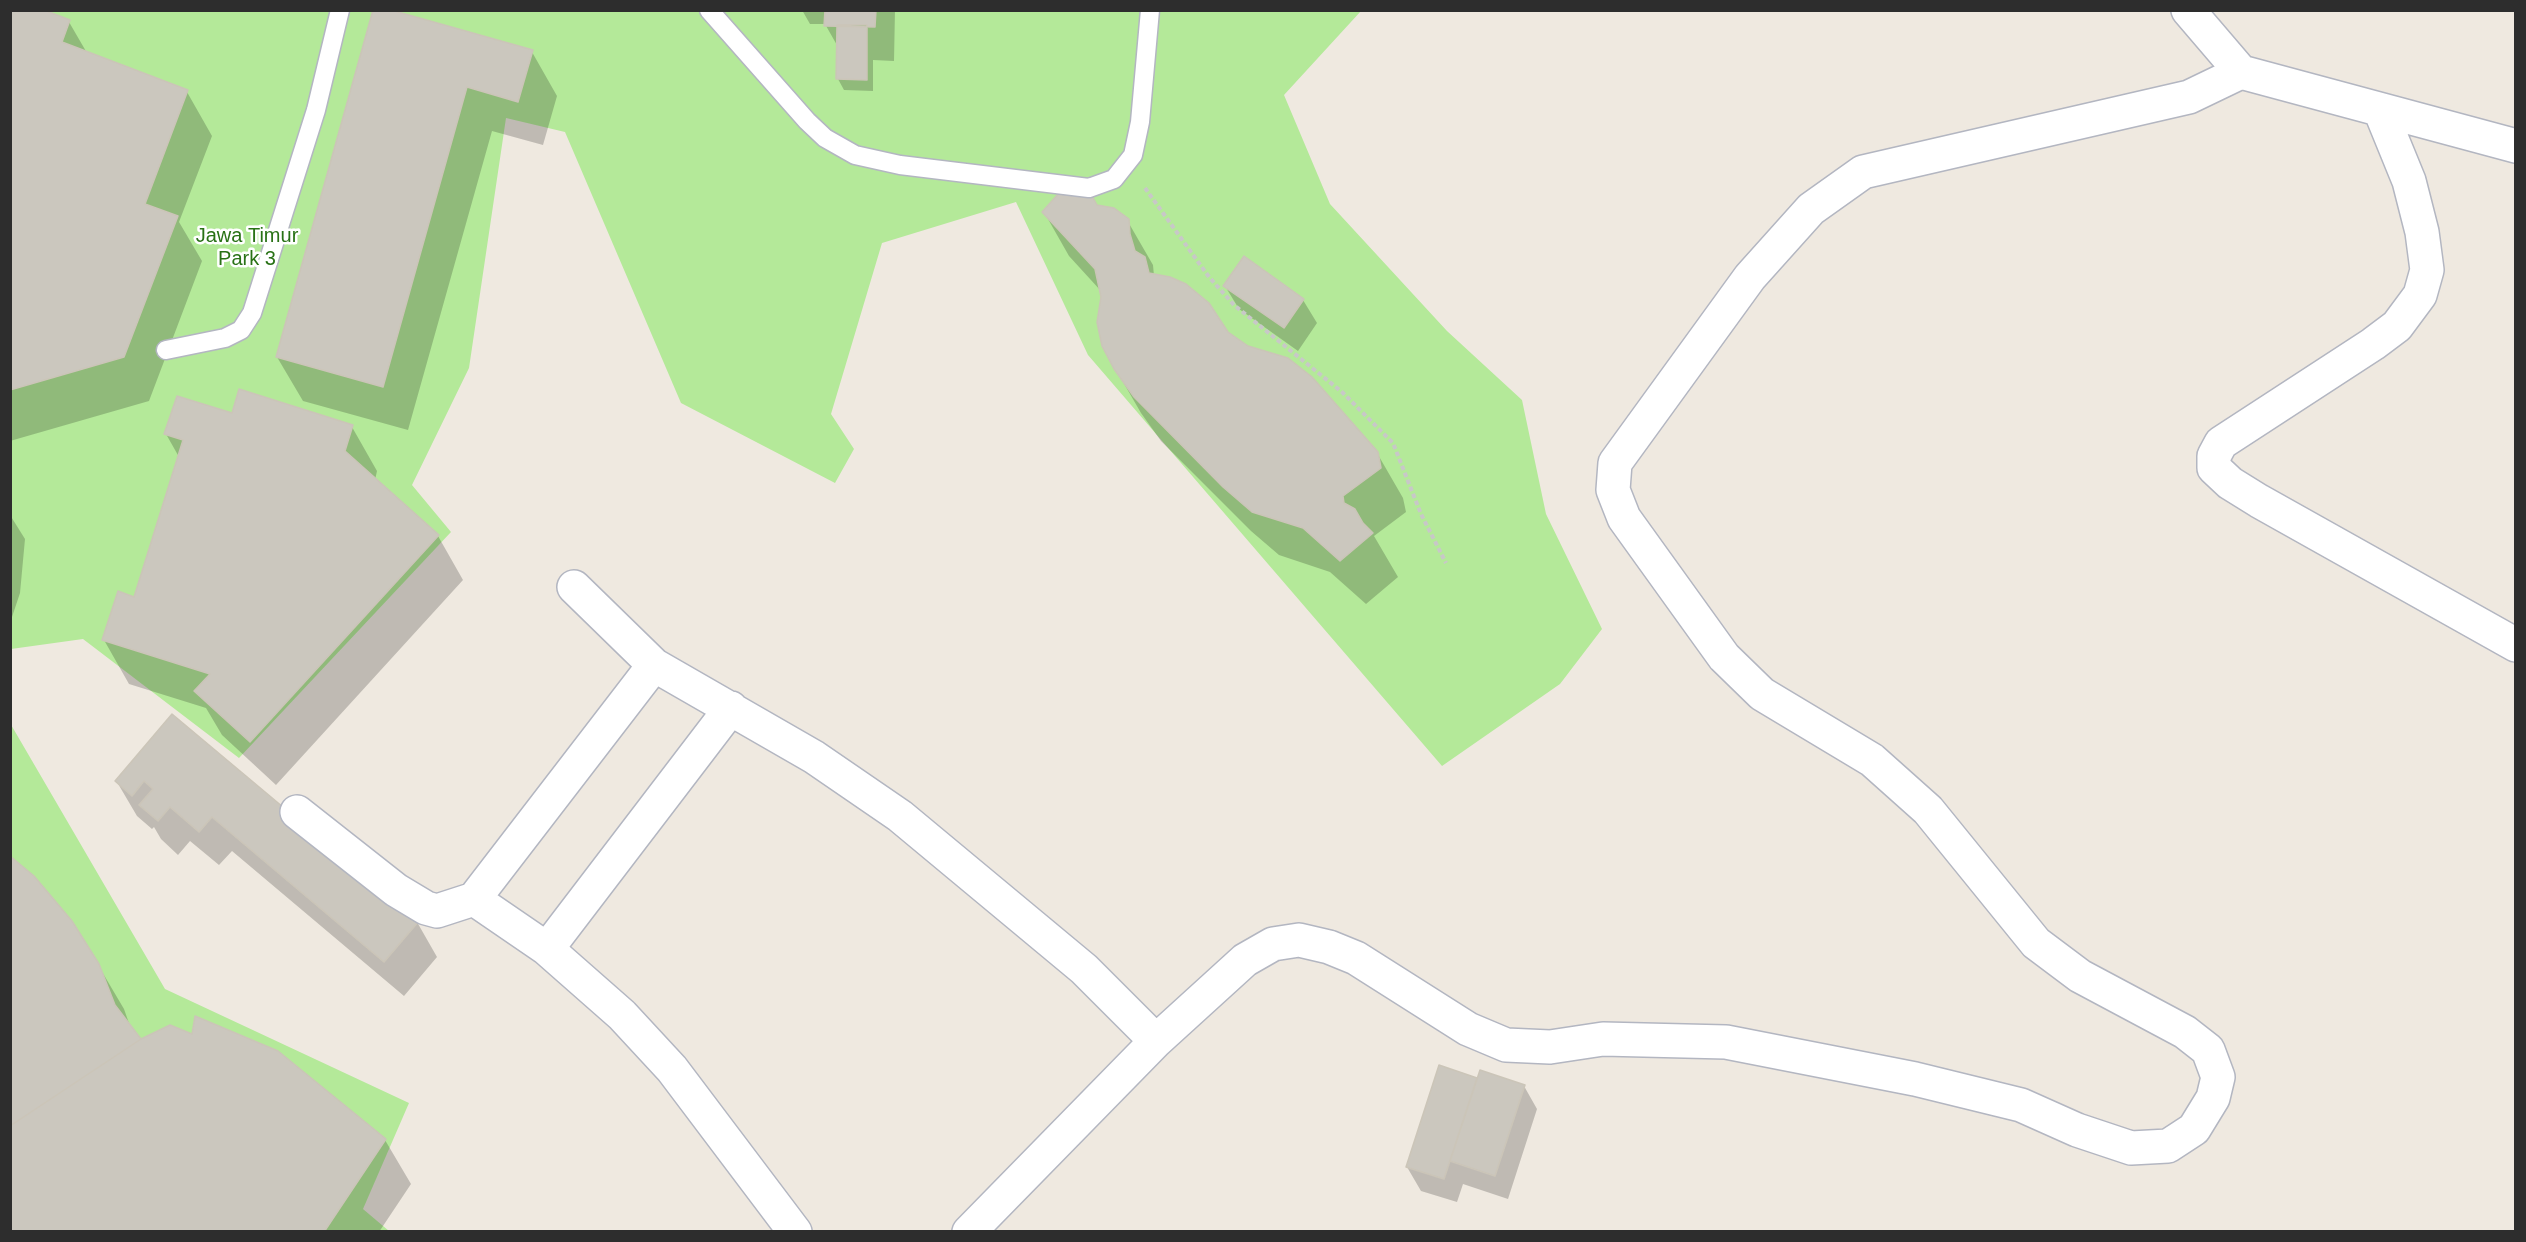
<!DOCTYPE html>
<html>
<head>
<meta charset="utf-8">
<style>
	body { margin:0 }
	#map { position:relative; width:2526px; height:1242px; overflow:hidden; background:#efe9e0; font-family:Arial,sans-serif }
	canvas { display:block }
	.frame { position:absolute; inset:0; border:12px solid #2d2d2d; pointer-events:none }
</style>
</head>
<body>
<div id="map">
<canvas width="2526" height="1242"></canvas>
<div class="frame"></div>
</div>
<script>
const g = document.querySelector('canvas').getContext('2d');
g.lineJoin = 'round';
function paint(path, color) { g.fillStyle = color; g.fill(path, 'evenodd'); }
const shape = rows => new Path2D(rows.map(r => 'M' + r).join(''));
function stroke(path, color, width, dash) { g.strokeStyle = color; g.lineWidth = width; g.lineCap = dash ? 'butt' : 'round'; g.setLineDash(dash || []); g.stroke(path); }
function label(font, color, halo, rows, align = 'center') {
  g.font = font + ' Arial,sans-serif'; g.lineWidth = 5; g.setLineDash([]); g.textBaseline = 'middle'; g.strokeStyle = halo; g.fillStyle = color; for (const [text, x, y, turn = 0] of rows) {
    g.save(); g.translate(x, y); g.rotate((+turn || 0) * Math.PI / 180); g.textAlign = isNaN(turn) ? turn : align; if (halo) g.strokeText(text, 0, 0); g.fillText(text, 0, 0); g.restore();
  }
}
paint(shape([
	[10,11,1361,11,1284,95,1330,204,1447,331,1522,400,1546,514,1602,629,1560,684,1442,766,1088,355,1016,202,882,243,831,414,854,449,835,483,681,403,565,132,506,118,469,368,412,485,451,532,239,758,83,639,11,649],
	[10,723,165,989,409,1103,363,1209,389,1231,11,1231]
]), '#b4e999');
paint(shape([
	[10,10,69,22,87,53,187,92,212,136,179,222,202,261,149,401,10,441],
	[375,10,532,52,557,96,543,145,492,131,408,430,303,401,277,357],
	[802,10,895,10,894,61,873,60,873,91,844,90,838,79,838,47,825,24,810,24],
	[1097,207,1127,220,1153,265,1154,276,1377,453,1403,498,1406,512,1374,536,1398,577,1366,604,1330,572,1279,555,1251,531,1161,441,1141,413,1115,368,1101,291,1069,256,1044,212],
	[1225,286,1303,300,1317,323,1298,351,1239,309],
	[233,415,352,427,377,471,375,480,438,536,463,580,276,785,222,735,206,708,129,684,104,640,135,599,179,457,166,434],
	[10,515,25,539,20,593,10,623],
	[173,716,417,922,437,957,404,996,232,851,219,865,190,841,178,855,161,839,154,827,152,829,137,816,117,782],
	[98,965,124,1009,131,1029,140,1041,385,1140,411,1184,379,1232,10,1232],
	[1440,1067,1478,1079,1524,1086,1537,1109,1508,1199,1463,1184,1457,1202,1421,1191,1407,1167]
]), '#0003');
const building = shape([
	[10,10,44,10,70,20,62,42,188,90,145,204,178,216,124,357,10,390,10,10],
	[373,10,391,10,533,50,518,102,467,87,383,387,276,357,373,10],
	[825,10,876,10,875,27,824,26,825,10],
	[837,25,867,25,867,80,836,79,837,25],
	[1060,192,1091,194,1097,205,1114,208,1129,219,1130,234,1135,251,1145,257,1149,273,1170,277,1186,284,1209,303,1228,332,1248,346,1288,358,1312,377,1378,452,1381,468,1343,496,1344,503,1355,509,1363,523,1373,533,1340,561,1303,528,1252,512,1223,487,1134,397,1114,369,1102,346,1097,322,1101,297,1095,269,1042,212,1060,192],
	[1244,256,1304,299,1284,328,1223,286,1244,256],
	[239,389,353,425,345,451,439,535,250,742,194,691,210,674,102,640,118,591,134,597,183,440,164,434,177,396,232,413,239,389],
	[172,714,419,921,384,962,212,817,199,832,170,807,158,821,139,805,153,789,144,781,132,796,115,781,172,714],
	[10,856,34,876,72,921,99,964,115,1005,141,1039,10,1126,10,856],
	[195,1016,278,1051,386,1139,324,1232,10,1232,10,1126,141,1039,170,1025,192,1034,195,1016],
	[1439,1065,1477,1078,1444,1179,1406,1167,1439,1065],
	[1480,1070,1525,1085,1495,1176,1450,1161,1480,1070]
]);
paint(building, '#cbc7be');
stroke(building, '#cbc5b8', 1.5);
const lane = shape([
	[709,10,807,121,825,138,855,155,900,165,1089,188,1114,179,1133,155,1140,122,1150,10],
	[166,350,225,338,241,330,252,313,316,110,340,10]
]);
const street = shape([
	[2188,10,2241,72,2516,146],
	[2380,110,2409,181,2422,232,2427,270,2420,295,2397,326,2373,344,2221,443,2214,456,2214,468,2230,483,2259,501,2516,645],
	[574,587,654,665,814,757,900,816,1084,969,1156,1041],
	[297,812,396,890,426,908,437,911,474,899,547,949,622,1015,672,1069,795,1232],
	[474,899,654,665],
	[547,949,731,708],
	[969,1232,1156,1041,1245,960,1273,944,1299,940,1329,947,1356,958,1468,1029,1506,1045,1550,1047,1603,1039,1726,1042,1915,1079,2021,1105,2077,1130,2131,1148,2168,1146,2194,1129,2213,1098,2218,1077,2208,1050,2185,1032,2080,976,2036,943,1928,810,1872,760,1762,694,1724,657,1624,518,1613,490,1615,463,1750,277,1811,209,1863,172,2189,97,2241,72]
]);
stroke(lane, '#b3b6c1', 21);
stroke(street, '#b3b6c1', 36);
stroke(shape([
	[1145,188,1209,277,1234,305,1342,392,1393,443,1421,514,1446,563]
]), '#c8c8c8', 4, [4.5, 3]);
stroke(lane, '#fff', 18);
stroke(street, '#fff', 33);
label('20px', '#297216', '#fff', [
	["Jawa Timur",247,236],
	["Park 3",247,259]
]);
</script>
</body>
</html>
